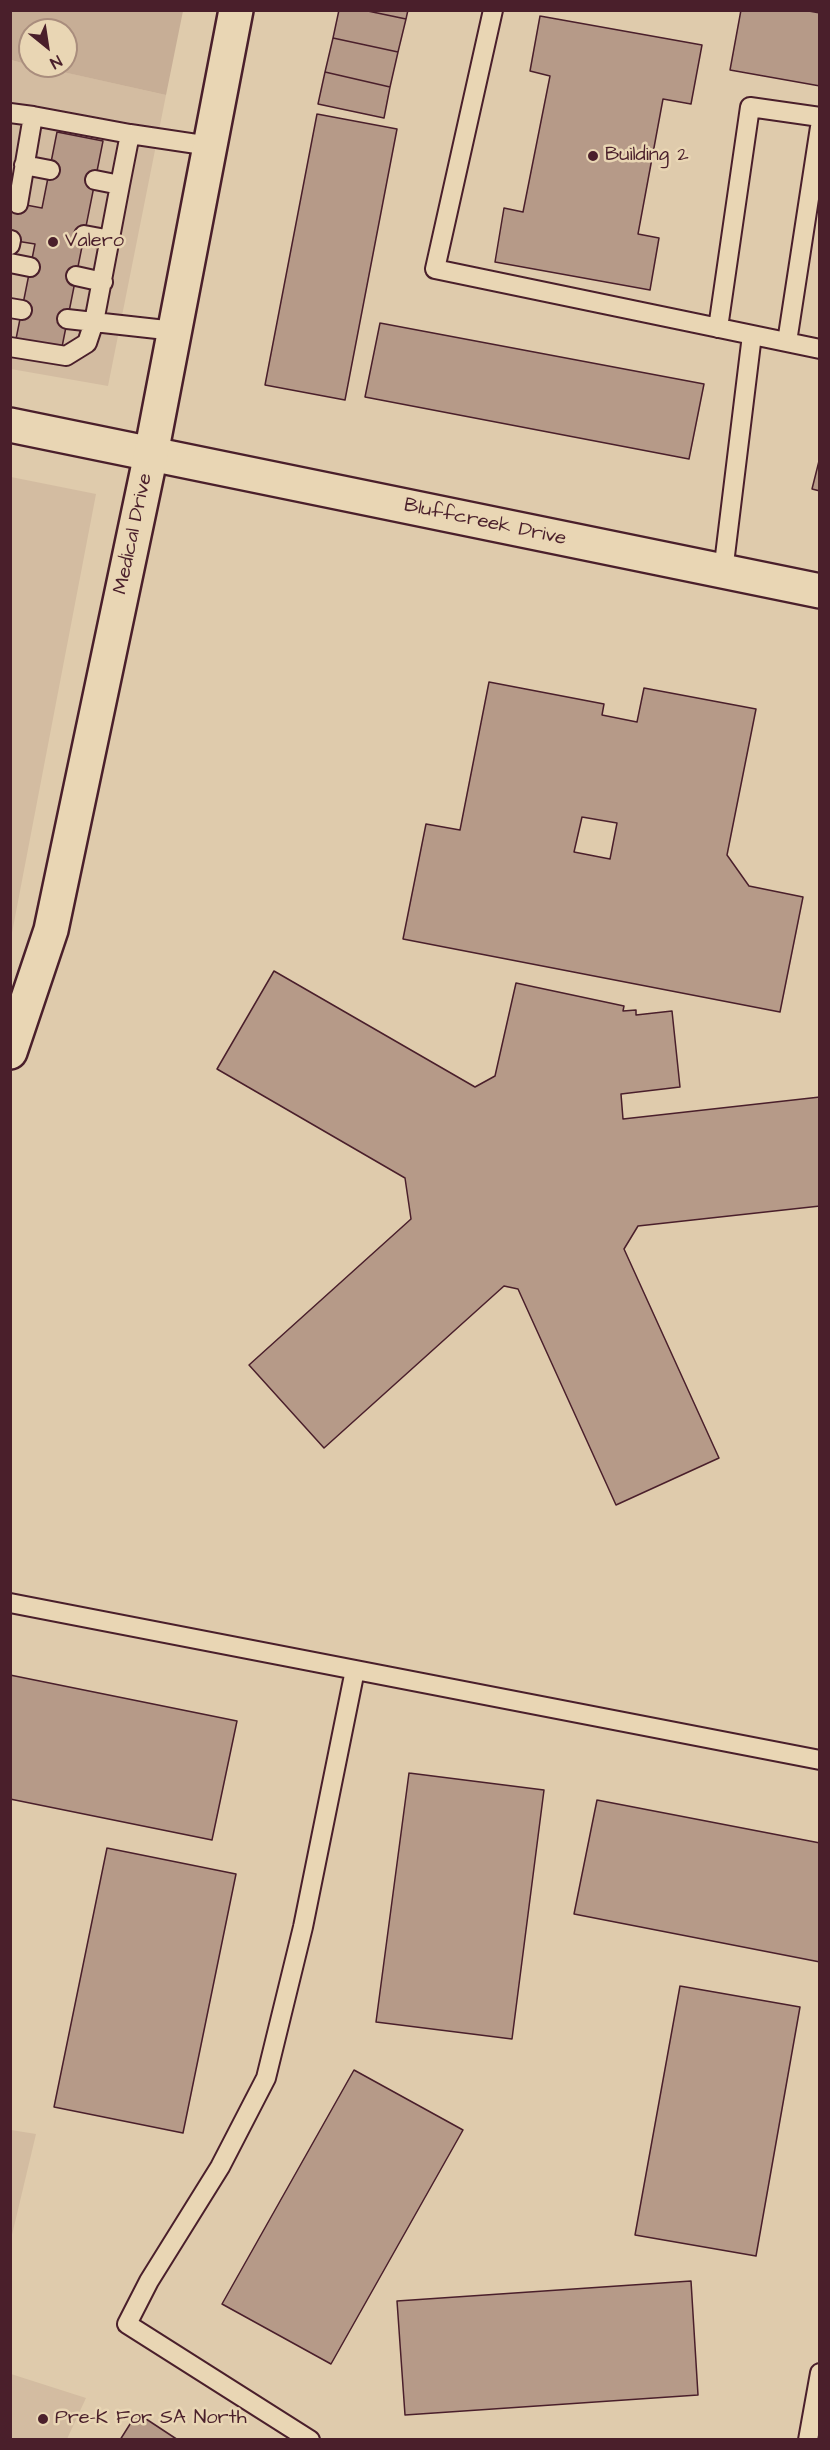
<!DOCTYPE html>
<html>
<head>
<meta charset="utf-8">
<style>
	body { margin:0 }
	#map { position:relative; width:830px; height:2450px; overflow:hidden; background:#dfcbac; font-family:"Architects Daughter",sans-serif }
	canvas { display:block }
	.frame { position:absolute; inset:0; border:12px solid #4a1f2b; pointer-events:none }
	.north { position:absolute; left:18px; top:18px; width:60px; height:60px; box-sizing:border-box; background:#e9d6b4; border:2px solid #a98d7d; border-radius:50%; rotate:150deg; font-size:16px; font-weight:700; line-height:24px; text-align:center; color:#4a1f2b }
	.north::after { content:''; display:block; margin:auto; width:21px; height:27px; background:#4a1f2b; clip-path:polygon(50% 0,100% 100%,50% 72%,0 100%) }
</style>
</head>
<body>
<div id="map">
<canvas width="830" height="2450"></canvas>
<div class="frame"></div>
<div class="north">N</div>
</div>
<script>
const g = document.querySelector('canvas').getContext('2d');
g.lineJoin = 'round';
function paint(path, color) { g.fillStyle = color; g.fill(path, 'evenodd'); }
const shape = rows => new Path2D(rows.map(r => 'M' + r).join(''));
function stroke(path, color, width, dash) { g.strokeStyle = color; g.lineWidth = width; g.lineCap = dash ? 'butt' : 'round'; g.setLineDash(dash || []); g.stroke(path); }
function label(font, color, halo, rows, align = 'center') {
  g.font = font + ' "Architects Daughter",sans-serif'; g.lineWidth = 5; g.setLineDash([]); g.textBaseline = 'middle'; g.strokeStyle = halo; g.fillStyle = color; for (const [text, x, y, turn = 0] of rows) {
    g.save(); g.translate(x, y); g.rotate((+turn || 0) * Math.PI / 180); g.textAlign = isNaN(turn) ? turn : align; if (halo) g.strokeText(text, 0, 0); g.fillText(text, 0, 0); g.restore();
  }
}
paint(shape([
	[10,60,166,95,108,386,11,369],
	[11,477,96,494,11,938,10,477],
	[11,2130,36,2134,11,2239,10,2130],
	[11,2374,86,2398,67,2439,11,2439]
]), '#d3bca1');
paint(shape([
	[11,10,183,11,166,95,36,66,66,66,66,30,30,30,30,65,11,60]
]), '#c7ae96');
const building = shape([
	[339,10,363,10,406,19,398,52,333,38,339,10],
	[363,10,408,10,406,19,363,10],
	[741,10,803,10,820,13,820,86,730,70,741,10],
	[540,16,702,45,691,104,663,99,638,234,659,238,650,290,495,262,504,208,523,212,550,76,530,71,540,16],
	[333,38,398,52,390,87,325,72,333,38],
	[325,72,390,87,384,118,318,104,325,72],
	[317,114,397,129,345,400,265,385,317,114],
	[57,132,103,141,61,352,15,344,35,244,10,240,10,202,42,208,57,132],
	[380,323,704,384,689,459,365,397,380,323],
	[820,457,820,491,812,489,820,457],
	[489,682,604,704,602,715,637,722,644,688,756,709,727,855,749,886,803,897,780,1012,403,939,426,824,460,830,489,682],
	[582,817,617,823,610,859,574,852,582,817],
	[274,971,475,1087,495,1076,516,983,624,1006,623,1011,636,1010,636,1015,672,1011,680,1087,621,1094,623,1119,820,1097,820,1206,638,1226,624,1249,719,1458,616,1505,518,1289,504,1286,324,1448,249,1365,411,1219,405,1178,217,1069,274,971],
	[10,1675,237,1721,212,1840,10,1799,10,1675],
	[409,1773,544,1790,512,2039,376,2022,409,1773],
	[597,1800,820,1843,820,1962,574,1914,597,1800],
	[107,1848,236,1874,183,2133,54,2107,107,1848],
	[680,1986,800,2007,756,2256,635,2235,680,1986],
	[354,2070,463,2130,331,2364,222,2304,354,2070],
	[691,2281,698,2395,405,2415,397,2301,691,2281],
	[137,2413,178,2440,120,2440,137,2413]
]);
paint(building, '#b69a88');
stroke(building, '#4a1f2b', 1.5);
const lane = shape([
	[493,10,435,269,820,349],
	[10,113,33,116],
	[24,165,50,170],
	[95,180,120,185],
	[18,204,33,116,130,134],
	[84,235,111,240],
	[10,245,11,240],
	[10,263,30,267],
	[76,276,103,282],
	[10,308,22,310],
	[718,328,750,107,820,117],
	[175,331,94,322,120,185,130,134,210,146],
	[787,342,820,127],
	[10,347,66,356,87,343,94,322,67,319],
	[723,572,752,335],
	[10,1603,820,1760],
	[310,2440,127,2324,149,2281,220,2167,266,2078,303,1927,355,1670],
	[808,2440,820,2373]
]);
const street = shape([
	[10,425,820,591]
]);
const secondary = shape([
	[10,1052,51,930,151,454,236,10]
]);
stroke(lane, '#4a1f2b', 22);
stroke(street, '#4a1f2b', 38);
stroke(secondary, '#4a1f2b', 38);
stroke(lane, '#e9d6b4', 18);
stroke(street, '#e9d6b4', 33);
stroke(secondary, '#e9d6b4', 33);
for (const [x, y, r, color] of [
	[593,156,6,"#4a1f2b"],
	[53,242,6,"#4a1f2b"],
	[43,2419,6,"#4a1f2b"]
]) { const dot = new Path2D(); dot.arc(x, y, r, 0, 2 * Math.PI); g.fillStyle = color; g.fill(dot); stroke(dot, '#e9d6b4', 2); }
label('20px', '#4a1f2b', '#e9d6b4', [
	["Building 2",605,156],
	["Valero",65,242],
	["Pre-K For SA North",55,2419]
], 'left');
label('20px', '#4a1f2b', '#e9d6b4', [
	["Bluffcreek Drive",485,523,12],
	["Medical Drive",134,534,-78]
]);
</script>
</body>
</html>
